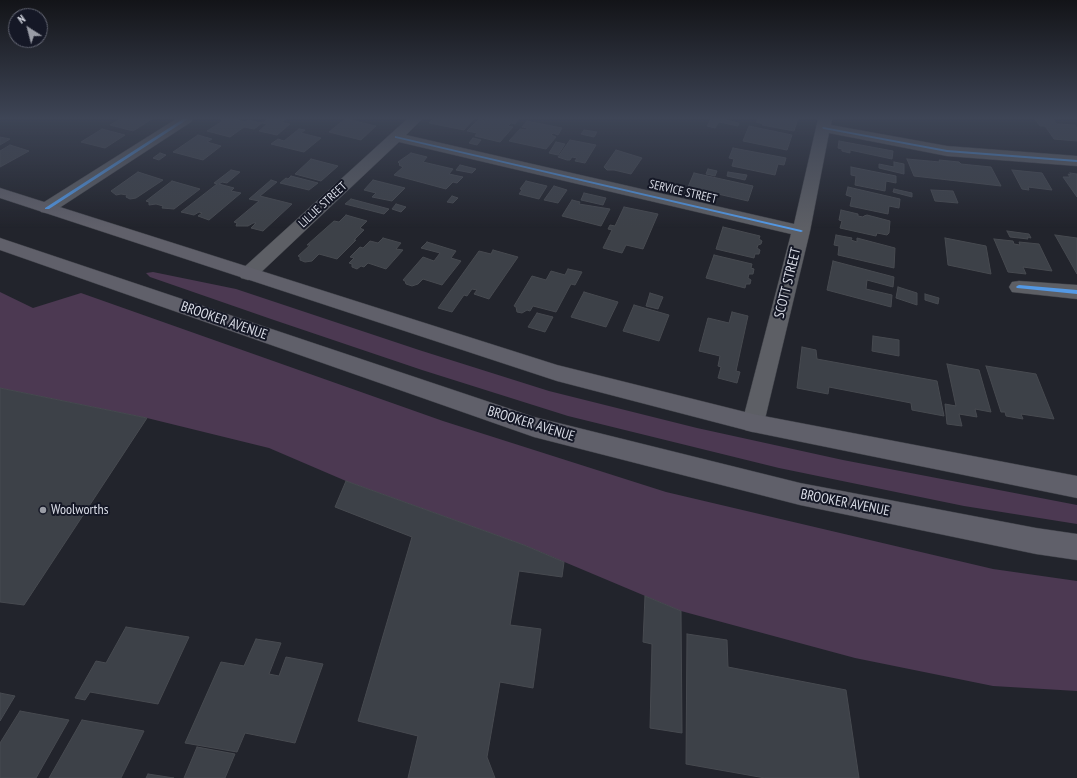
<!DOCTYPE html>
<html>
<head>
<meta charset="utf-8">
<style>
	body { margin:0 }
	#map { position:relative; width:1077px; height:778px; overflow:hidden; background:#22242c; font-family:"PT Sans Narrow",sans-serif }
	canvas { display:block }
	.north { position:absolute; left:8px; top:8px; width:40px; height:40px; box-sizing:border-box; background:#151826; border:1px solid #636673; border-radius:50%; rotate:324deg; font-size:11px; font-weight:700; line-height:16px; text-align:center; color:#d9dce6 }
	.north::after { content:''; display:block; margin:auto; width:14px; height:18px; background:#999ca5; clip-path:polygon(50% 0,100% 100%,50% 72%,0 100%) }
</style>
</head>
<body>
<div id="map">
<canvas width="1077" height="778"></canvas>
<div class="north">N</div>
</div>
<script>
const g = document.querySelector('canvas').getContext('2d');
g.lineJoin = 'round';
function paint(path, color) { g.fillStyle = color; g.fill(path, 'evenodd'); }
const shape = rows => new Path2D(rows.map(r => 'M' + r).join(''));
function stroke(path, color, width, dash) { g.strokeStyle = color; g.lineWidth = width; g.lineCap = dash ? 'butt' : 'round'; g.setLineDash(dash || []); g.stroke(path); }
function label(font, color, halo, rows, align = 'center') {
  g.font = font + ' "PT Sans Narrow",sans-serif'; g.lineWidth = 4; g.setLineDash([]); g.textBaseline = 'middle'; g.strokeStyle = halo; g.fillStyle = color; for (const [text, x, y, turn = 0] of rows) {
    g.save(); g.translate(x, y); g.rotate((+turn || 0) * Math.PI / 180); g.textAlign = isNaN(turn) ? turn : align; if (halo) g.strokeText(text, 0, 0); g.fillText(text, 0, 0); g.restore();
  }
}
paint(shape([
	[153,272,236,289,419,350,549,391,697,428,843,460,1077,505,1077,524,964,506,779,468,568,416,422,370,271,319,150,277,146,273],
	[0,292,33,308,81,293,443,421,666,492,993,569,1077,581,1077,691,993,686,855,658,681,611,524,545,346,481,269,448,147,418,0,388]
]), '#4c3952');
const building = shape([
	[120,119,152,119,133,131,110,125,120,119],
	[222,119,234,119,245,122,248,120,262,123,254,129,244,127,230,137,207,131,221,122,222,119],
	[268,119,286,119,281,122,290,124,277,135,259,131,267,124,262,123,268,119],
	[345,119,347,119,376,126,361,140,329,132,345,119],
	[433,119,474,119,464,130,429,123,433,119],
	[479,119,485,121,486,119,519,119,515,124,511,123,508,126,513,127,500,142,475,136,477,133,467,131,479,119],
	[711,119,722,119,739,123,738,126,719,122,715,128,707,126,711,119],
	[758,119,798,119,794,131,762,125,763,124,756,122,758,119],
	[1035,119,1053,119,1057,124,1075,125,1077,128,1077,141,1054,139,1045,126,1040,126,1035,119],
	[527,121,562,128,558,135,553,133,551,135,556,137,546,149,509,141,520,129,526,130,527,128,522,127,527,121],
	[749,126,792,135,787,150,743,141,749,126],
	[102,129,125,135,105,148,81,142,102,129],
	[299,129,305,130,301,133,321,138,304,152,271,144,278,139,284,141,299,129],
	[584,130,597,132,594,137,581,134,584,130],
	[198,135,212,139,207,142,221,146,203,160,173,152,198,135],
	[0,137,10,139,0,145,0,137],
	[473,138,481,140,477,145,469,143,473,138],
	[570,140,596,145,585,163,575,161,577,158,572,157,570,160,567,160,558,157,570,140],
	[839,141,893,151,892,159,850,150,850,153,842,151,842,149,838,148,839,141],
	[556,142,565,144,558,155,549,153,556,142],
	[10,145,29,151,0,167,0,151,10,145],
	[733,148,786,158,784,165,778,164,775,175,732,166,734,159,729,158,733,148],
	[616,150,642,158,631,174,614,170,607,170,604,167,616,150],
	[160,153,166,155,159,160,153,158,160,153],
	[411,153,427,157,423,162,453,169,449,174,463,177,457,183,453,182,446,189,394,175,403,167,399,165,400,164,398,162,411,153],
	[311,159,338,166,321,181,295,174,311,159],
	[907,159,940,162,939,160,959,162,961,164,991,167,1001,186,914,176,907,159],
	[894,162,904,164,904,174,879,168,879,164,894,167,894,162],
	[460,165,476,169,472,173,456,170,460,165],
	[851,167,896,176,896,183,886,181,885,191,855,185,856,176,851,175,851,167],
	[708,169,717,171,715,176,706,174,708,169],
	[231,170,240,172,227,183,222,182,219,184,234,188,231,191,241,193,209,220,198,216,202,213,199,212,194,215,181,212,217,184,214,183,231,170],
	[1012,170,1042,173,1052,190,1028,187,1029,190,1022,189,1012,170],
	[138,172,163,180,136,198,130,199,126,197,127,195,121,194,116,195,111,191,138,172],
	[728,172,747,175,745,180,727,176,728,172],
	[694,173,753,186,748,201,688,187,694,173],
	[1070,173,1077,174,1077,197,1063,177,1070,177,1068,174,1071,175,1070,173],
	[291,176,318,183,309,190,280,183,286,178,288,179,291,176],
	[271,180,277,182,260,196,292,204,263,231,251,228,256,223,253,223,248,226,236,226,237,223,234,222,259,201,249,199,271,180],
	[373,180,405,188,392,201,372,197,376,193,364,190,373,180],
	[172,181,200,189,174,209,162,208,163,206,156,204,149,205,149,202,146,201,172,181],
	[526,181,547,186,539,199,519,194,522,190,520,189,526,181],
	[554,186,567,190,558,203,544,200,554,186],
	[848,187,900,199,899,208,889,206,888,214,850,206,852,197,846,195,848,187],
	[894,189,912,193,912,197,893,192,894,189],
	[931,190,953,191,958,203,935,201,931,190],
	[584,193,606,198,603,205,581,200,584,193],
	[452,196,458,198,453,203,447,202,452,196],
	[351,199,389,209,384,214,345,204,351,199],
	[572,200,580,202,579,204,610,209,601,226,562,216,572,200],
	[396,204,406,207,401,212,392,209,396,204],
	[624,207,658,214,643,249,626,245,622,253,603,248,612,230,608,229,610,225,615,226,624,207],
	[841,210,858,214,858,216,863,217,864,216,867,215,890,221,889,233,887,235,877,233,876,236,840,228,842,221,839,220,841,210],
	[346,215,367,221,360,228,364,230,354,240,356,240,337,259,319,254,312,261,305,262,300,260,300,257,298,256,310,245,307,245,334,221,339,222,346,215],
	[723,227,760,236,759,239,762,241,761,244,758,245,757,248,760,250,759,254,755,254,754,258,716,249,723,227],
	[1007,231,1029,234,1031,238,1027,237,1028,239,1010,237,1007,231],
	[836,235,852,238,851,240,857,242,857,238,895,248,894,268,838,255,839,246,834,245,836,235],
	[1055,235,1077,238,1077,274,1055,235],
	[383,238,401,243,396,249,403,250,386,269,368,263,364,267,361,266,357,269,352,267,352,264,349,263,354,258,350,257,360,247,363,248,370,241,378,243,383,238],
	[945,238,986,246,991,274,948,265,945,238],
	[994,239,1013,241,1014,244,1020,245,1019,242,1039,244,1052,271,1023,267,1026,274,1008,272,994,239],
	[427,242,456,251,451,258,461,261,442,285,423,279,418,284,412,286,406,284,405,281,403,280,423,257,434,261,440,253,421,248,427,242],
	[493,250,518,257,489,299,474,294,477,290,472,289,467,296,464,295,452,312,438,308,479,251,491,254,493,250],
	[714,255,752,264,751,268,754,269,753,274,749,274,748,278,751,280,750,284,746,284,745,288,706,278,714,255],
	[833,261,894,277,893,287,867,280,866,289,892,295,891,307,827,290,833,261],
	[568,269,582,272,575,285,571,284,556,312,533,306,530,311,527,310,522,313,517,312,516,307,514,306,532,276,546,280,551,271,565,275,568,269],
	[898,287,917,293,917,305,896,298,898,287],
	[584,292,618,302,606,327,571,317,584,292],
	[650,293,663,297,658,309,646,306,650,293],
	[925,294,939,298,938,304,925,300,925,294],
	[634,305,669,315,659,341,623,331,634,305],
	[732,312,748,316,736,371,740,372,737,383,718,378,721,367,718,366,720,356,699,351,708,318,729,323,732,312],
	[537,313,553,317,545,332,528,327,537,313],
	[873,336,899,340,899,356,872,351,873,336],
	[802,347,816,350,817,359,937,381,944,416,912,410,911,403,829,387,828,394,797,388,802,347],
	[947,364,979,370,991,412,975,409,977,417,959,414,962,426,947,424,945,404,956,406,947,364],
	[986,366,1036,374,1054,419,1021,414,1023,419,1006,416,1005,412,1001,412,986,366],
	[0,388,147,418,24,605,0,602,0,388],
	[346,481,524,545,564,562,562,577,519,571,510,625,541,629,533,688,500,682,487,757,495,778,408,778,418,736,358,721,412,537,335,507,346,481],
	[645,596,681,611,682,733,650,728,652,644,643,642,645,596],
	[126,627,189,637,158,704,90,692,85,700,75,698,96,661,106,663,126,627],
	[687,634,727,640,728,667,846,690,859,778,765,778,686,764,687,634],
	[256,639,281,643,269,674,279,676,286,657,323,664,295,743,245,733,237,752,185,743,221,662,244,666,256,639],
	[0,693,15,696,0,721,0,693],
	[20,711,69,720,36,778,0,778,0,743,20,711],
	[82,720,144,731,121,778,49,778,82,720],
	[197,747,235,754,225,778,184,778,197,747],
	[148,774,174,778,146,778,148,774]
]);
paint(building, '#3d4148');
stroke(building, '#474a50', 1);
const minor = shape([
	[176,119,193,119,191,122,53,212,47,213,41,212,39,208,41,204,176,119],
	[407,119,422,119,406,135,794,224,818,119,832,119,831,125,947,146,1077,156,1077,166,947,156,829,133,810,231,764,423,761,430,753,432,745,430,742,423,791,234,399,142,255,278,248,280,241,278,239,274,241,270,407,119],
	[1019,281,1077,285,1077,299,1012,292,1009,287,1012,282,1019,281]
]);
const trunk = shape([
	[0,188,557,365,753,414,1077,476,1077,498,753,432,557,381,0,198,0,188],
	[0,238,534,417,800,483,1036,528,1077,534,1077,560,1036,554,800,505,534,437,0,250,0,238]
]);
stroke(minor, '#3d3f46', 1);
stroke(trunk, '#3d3f46', 1);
paint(minor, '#5d5f65');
paint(trunk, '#60606a');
paint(shape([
	[183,119,188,119,49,209,45,209,45,208,183,119],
	[823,127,947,150,1077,160,1077,162,947,152,824,129,822,128,823,127],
	[395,136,801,230,803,231,801,232,396,138,395,138,395,136],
	[1019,285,1077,290,1077,294,1017,288,1016,287,1017,286,1019,285]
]), '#5399e6');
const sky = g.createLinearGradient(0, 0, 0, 228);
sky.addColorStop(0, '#131418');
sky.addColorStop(0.52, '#3e4556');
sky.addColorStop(1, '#3e455600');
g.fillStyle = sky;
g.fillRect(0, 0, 1077, 228);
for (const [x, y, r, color] of [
	[43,510,4,"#999ca5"]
]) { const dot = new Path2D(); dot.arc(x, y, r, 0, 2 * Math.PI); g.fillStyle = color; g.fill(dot); stroke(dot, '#151826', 1.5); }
label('12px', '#d9dce6', '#151826', [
	["SERVICE STREET",683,192,13],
	["LILLIE STREET",323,205,-43]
]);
label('14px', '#d9dce6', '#151826', [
	["SCOTT STREET",788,283,-76],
	["BROOKER AVENUE",224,321,19],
	["BROOKER AVENUE",531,424,17],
	["BROOKER AVENUE",845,503,11]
]);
label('14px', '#d9dce6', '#151826', [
	["Woolworths",51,510]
], 'left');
</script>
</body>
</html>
